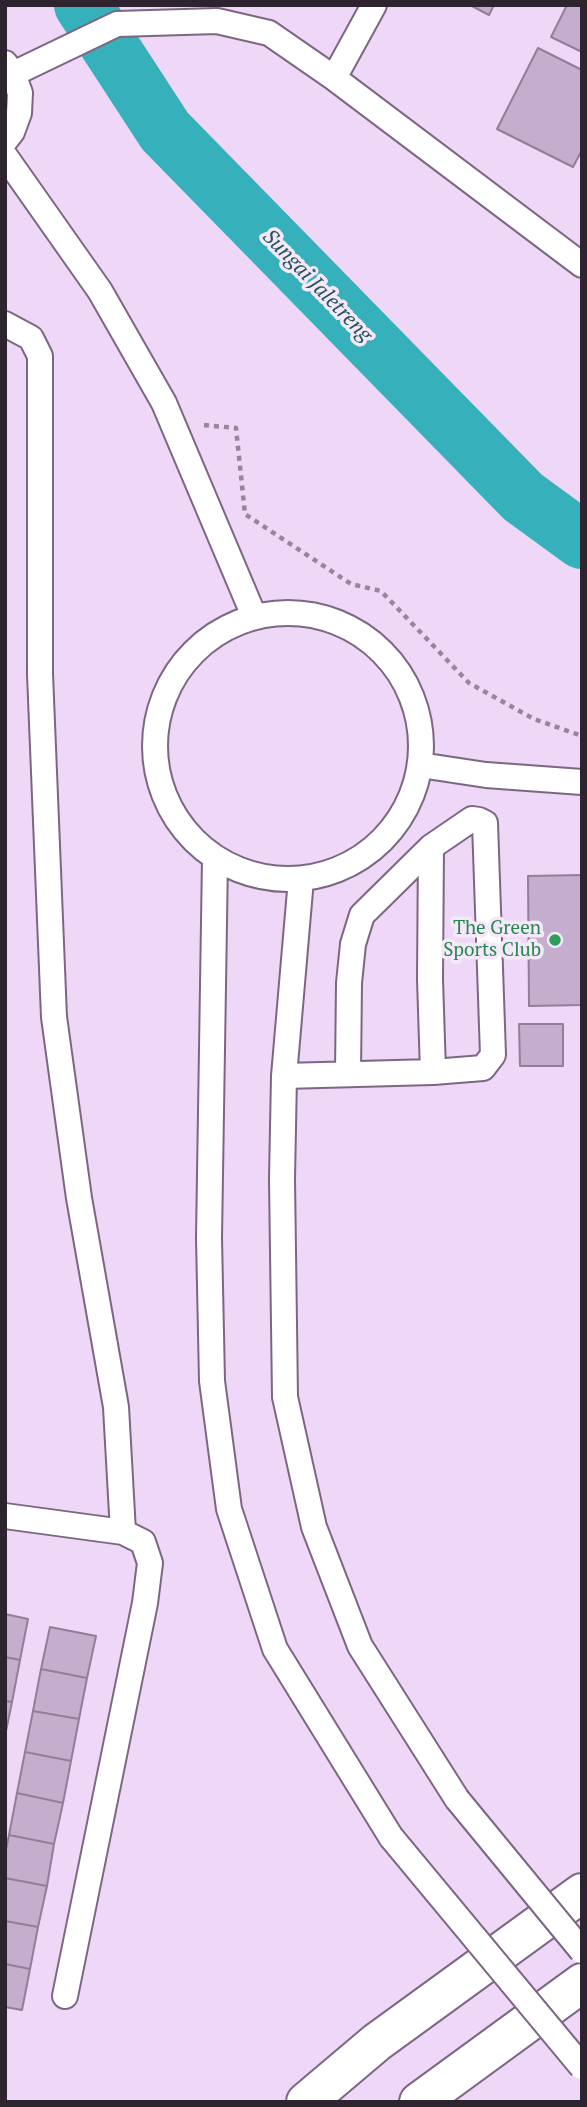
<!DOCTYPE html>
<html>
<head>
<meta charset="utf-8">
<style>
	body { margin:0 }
	#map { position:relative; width:587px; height:2107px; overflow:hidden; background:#eed7f7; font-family:"PT Serif",serif }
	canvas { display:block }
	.frame { position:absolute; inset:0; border:7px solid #2d2430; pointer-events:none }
</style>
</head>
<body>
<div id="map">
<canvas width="587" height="2107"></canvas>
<div class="frame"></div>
</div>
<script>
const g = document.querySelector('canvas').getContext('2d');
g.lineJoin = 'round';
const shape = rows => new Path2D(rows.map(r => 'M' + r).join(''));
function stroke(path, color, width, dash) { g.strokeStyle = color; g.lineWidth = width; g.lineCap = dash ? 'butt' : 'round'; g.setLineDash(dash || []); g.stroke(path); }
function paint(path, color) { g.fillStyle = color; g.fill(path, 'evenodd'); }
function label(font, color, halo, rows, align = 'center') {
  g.font = font + ' "PT Serif",serif'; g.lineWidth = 7; g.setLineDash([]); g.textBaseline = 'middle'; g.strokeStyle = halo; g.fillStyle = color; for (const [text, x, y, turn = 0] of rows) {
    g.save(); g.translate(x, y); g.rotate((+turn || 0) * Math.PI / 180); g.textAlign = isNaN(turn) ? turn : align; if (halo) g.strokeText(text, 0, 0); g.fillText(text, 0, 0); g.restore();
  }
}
stroke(shape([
	[83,5,165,131,523,497,582,540]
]), '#36b0bb', 58);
const building = shape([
	[470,5,494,5,489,15,470,5],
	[567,5,582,5,582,52,551,37,567,5],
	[538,48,582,70,582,150,573,167,497,129,538,48],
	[582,875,582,1005,529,1006,528,876,582,875],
	[519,1024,563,1024,563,1066,520,1066,519,1024],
	[5,1614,28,1619,20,1660,5,1657,5,1614],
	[50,1627,96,1636,87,1678,41,1669,50,1627],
	[5,1657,20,1660,12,1702,5,1701,5,1657],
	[41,1669,87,1678,79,1719,33,1711,41,1669],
	[5,1701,12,1702,5,1736,5,1701],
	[33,1711,79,1719,71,1761,25,1752,33,1711],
	[25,1752,71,1761,63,1803,17,1793,25,1752],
	[17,1793,63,1803,54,1844,9,1835,17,1793],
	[9,1835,54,1844,47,1886,5,1878,5,1854,9,1835],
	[5,1878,47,1886,38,1927,5,1921,5,1878],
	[5,1921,38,1927,30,1969,5,1964,5,1921],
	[5,1964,30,1969,22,2010,5,2007,5,1964]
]);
paint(building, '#c5aecd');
stroke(building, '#937d9a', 2);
const street = shape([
	[5,63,13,74,20,93,19,113,12,132,5,141],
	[13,74,117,24,217,21,269,33,334,78,582,265],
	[334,78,374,5],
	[5,156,100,291,164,403,254,616],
	[5,324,31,338,40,356,40,674,54,1017,79,1198,116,1407,123,1532,143,1542,150,1563,145,1603,65,1996],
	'155 746a133 133 0 1 1 266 0a133 133 0 1 1-266 0Z',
	[420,765,486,775,582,782],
	[215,859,209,1238,212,1381,229,1509,275,1649,391,1837],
	[301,879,284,1076,282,1179,285,1397,314,1527,360,1646,457,1799],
	[348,1073,349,983,353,944,362,915,431,847,472,819,479,820,485,823,493,1055,483,1068,433,1072],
	[284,1076,433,1072,430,979,431,847],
	[5,1516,123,1532]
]);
const highway = shape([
	[306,2102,377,2042,582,1893],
	[419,2102,582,1983]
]);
stroke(street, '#7c6783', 28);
stroke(highway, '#7c6783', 42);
stroke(shape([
	[204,425,236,428,245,514,351,584,381,591,469,683,534,719,582,736]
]), '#96869c', 4.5, [5, 5]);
stroke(street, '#fff', 24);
stroke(highway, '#fff', 38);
const streetBridge = shape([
	[457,1799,582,1951],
	[391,1837,582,2067]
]);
stroke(streetBridge, '#7c6783', 28, []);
stroke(streetBridge, '#fff', 24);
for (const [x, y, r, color] of [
	[555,940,7,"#2e9e5b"]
]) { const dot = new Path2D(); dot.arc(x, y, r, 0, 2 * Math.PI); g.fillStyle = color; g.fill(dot); stroke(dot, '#f6e8fb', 2.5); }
label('19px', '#27864d', '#f6e8fb', [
	["The Green",541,929],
	["Sports Club",541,951]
], 'right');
label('italic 21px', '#23555a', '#f6e8fb', [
	["Sungai Jaletreng",317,286,46]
]);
</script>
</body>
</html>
